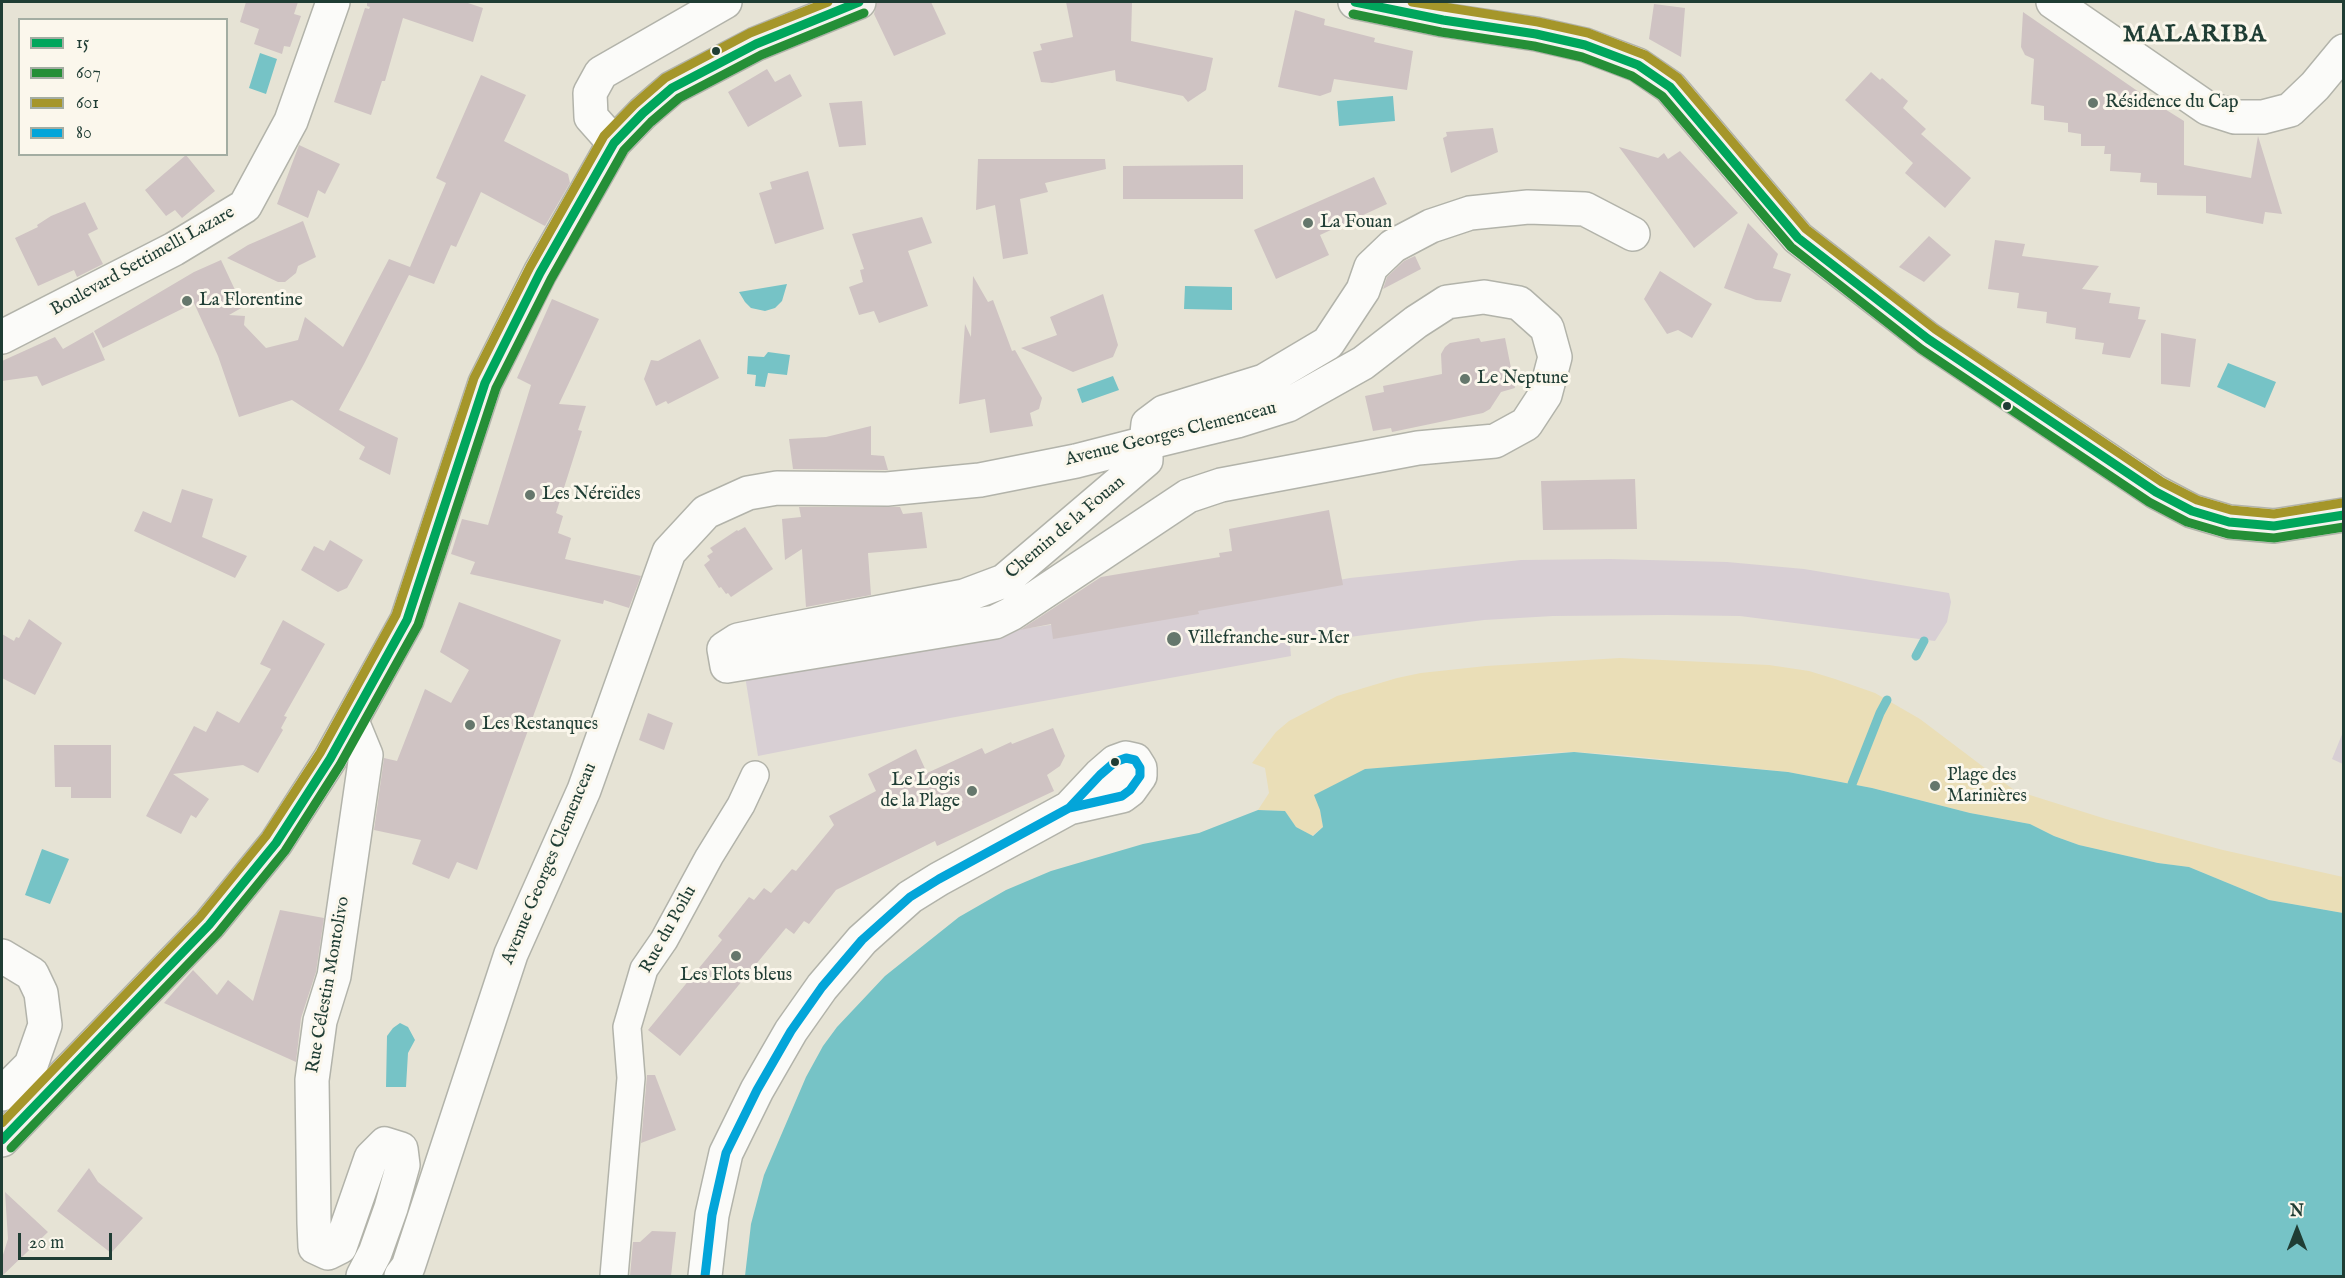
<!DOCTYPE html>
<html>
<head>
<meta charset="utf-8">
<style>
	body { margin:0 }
	#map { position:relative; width:2345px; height:1278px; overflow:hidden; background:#e6e3d5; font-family:"IM FELL English",serif }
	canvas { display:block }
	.frame { position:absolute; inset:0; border:3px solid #1f3d34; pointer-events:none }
	.legend { position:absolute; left:18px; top:18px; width:210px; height:138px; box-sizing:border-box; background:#fbf7ec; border:2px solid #a3ada2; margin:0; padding:8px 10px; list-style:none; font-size:18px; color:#1f3d34 }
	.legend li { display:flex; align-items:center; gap:12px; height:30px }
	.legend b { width:30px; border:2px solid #a3ada2 }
	.north { position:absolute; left:2267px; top:1200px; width:60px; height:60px; -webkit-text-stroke:4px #fbf7ec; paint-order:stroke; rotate:0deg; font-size:16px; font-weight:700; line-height:24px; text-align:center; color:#1f3d34 }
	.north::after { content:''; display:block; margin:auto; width:21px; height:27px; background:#1f3d34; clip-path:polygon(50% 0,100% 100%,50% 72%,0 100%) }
	.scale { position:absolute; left:18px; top:1233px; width:94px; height:27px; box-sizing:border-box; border:3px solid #1f3d34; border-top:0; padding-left:8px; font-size:18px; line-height:21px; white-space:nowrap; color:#1f3d34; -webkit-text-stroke:4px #fbf7ec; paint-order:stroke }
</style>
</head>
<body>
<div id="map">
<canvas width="2345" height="1278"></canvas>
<div class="frame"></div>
<ul class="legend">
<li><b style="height:8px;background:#00a65c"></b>15</li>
<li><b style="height:8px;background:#258f37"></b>607</li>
<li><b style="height:8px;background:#a5962a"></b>601</li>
<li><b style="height:8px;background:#03a5d9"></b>80</li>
</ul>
<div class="north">N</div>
<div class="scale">20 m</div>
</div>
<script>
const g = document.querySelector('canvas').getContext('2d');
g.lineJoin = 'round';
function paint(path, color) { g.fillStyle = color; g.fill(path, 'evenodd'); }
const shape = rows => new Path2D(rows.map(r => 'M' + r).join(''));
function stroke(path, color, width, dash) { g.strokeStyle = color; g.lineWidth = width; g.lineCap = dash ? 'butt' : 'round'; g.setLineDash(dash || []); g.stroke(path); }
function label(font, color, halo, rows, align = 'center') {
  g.font = font + ' "IM FELL English",serif'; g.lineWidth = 6; g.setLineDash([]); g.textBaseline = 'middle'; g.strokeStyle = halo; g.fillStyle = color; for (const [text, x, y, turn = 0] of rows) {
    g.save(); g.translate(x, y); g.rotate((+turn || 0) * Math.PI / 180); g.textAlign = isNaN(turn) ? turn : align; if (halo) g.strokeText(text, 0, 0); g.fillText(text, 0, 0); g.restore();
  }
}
paint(shape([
	[1610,559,1727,562,1804,569,1949,593,1951,602,1947,622,1935,641,1740,616,1667,615,1553,616,1484,620,1372,634,1290,645,1291,656,950,718,758,756,744,670,1247,596,1350,578,1521,560],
	[2343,732,2343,764,2332,759]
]), '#d8cfd4');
paint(shape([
	[1620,658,1769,665,1809,671,1835,679,1875,693,1920,719,2014,790,2106,819,2223,850,2343,877,2343,913,2269,900,2189,867,2158,863,2079,845,2054,836,2030,824,1970,813,1872,788,1788,772,1621,755,1574,752,1544,753,1462,762,1365,769,1320,809,1323,827,1312,836,1296,827,1285,811,1258,810,1269,793,1265,768,1252,763,1276,732,1289,721,1337,696,1397,678,1421,673,1486,666]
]), '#eadeb7');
paint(shape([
	[260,53,277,59,266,94,249,88],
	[1393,96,1395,121,1339,126,1337,101],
	[787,284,782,301,775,308,765,311,751,308,745,302,739,292],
	[1185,286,1232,287,1232,310,1184,309],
	[768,352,790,355,787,375,768,373,765,387,755,386,756,375,747,374,748,356,764,357],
	[2228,363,2276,382,2265,408,2217,387],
	[1113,376,1119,390,1082,403,1077,389],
	[1574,752,1788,772,1872,788,1970,813,2030,824,2054,836,2079,845,2158,863,2189,867,2269,900,2343,913,2343,1276,745,1276,751,1224,764,1175,806,1077,823,1046,837,1027,885,976,959,917,1006,890,1051,871,1143,844,1199,833,1258,810,1285,811,1296,827,1313,836,1323,827,1320,810,1314,795,1365,769],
	[42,849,69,859,50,904,25,895],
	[400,1023,408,1027,415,1040,408,1053,406,1087,386,1087,387,1036,393,1028]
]), '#76c3c6');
stroke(shape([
	[1916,656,1924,641],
	[1852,784,1880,713,1887,700]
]), '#76c3c6', 9);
paint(shape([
	[246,2,298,2,294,14,301,16,290,47,284,46,282,54,254,44,259,29,240,22],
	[367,2,465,2,483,8,473,42,403,18,385,81,382,81,371,115,334,102,365,8,369,9,370,7,367,6],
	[877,2,931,2,946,34,894,56,874,14],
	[1066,2,1132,2,1131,41,1213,58,1206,90,1188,102,1183,96,1116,81,1115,70,1052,83,1041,82,1033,52,1042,50,1040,44,1073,37],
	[1654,4,1685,8,1681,57,1649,39],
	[1295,10,1325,19,1324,25,1375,38,1374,42,1413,51,1407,90,1334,79,1331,92,1320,96,1278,87],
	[2023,12,2152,101,2184,121,2184,165,2251,178,2258,136,2282,214,2265,212,2263,224,2206,213,2206,196,2157,195,2157,183,2140,182,2141,173,2110,171,2111,154,2104,154,2105,146,2081,146,2081,134,2068,132,2068,123,2044,120,2044,106,2031,104,2034,59,2025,55,2021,47],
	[767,69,775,82,790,74,802,96,748,127,728,92],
	[1871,72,1880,80,1882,78,1908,101,1903,108,1926,129,1921,134,1971,178,1945,208,1905,173,1913,163,1845,100],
	[481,75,526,95,504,141,568,174,570,183,545,226,481,192,456,247,451,245,434,284,409,275,364,364,339,410,398,438,390,475,359,459,365,447,292,400,239,417,218,356,194,303,103,348,94,331,194,272,221,260,243,307,229,315,245,316,244,325,266,348,298,340,305,317,343,347,389,259,410,267,446,183,436,178],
	[862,101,866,145,839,147,829,103],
	[1493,128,1498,152,1451,173,1443,138,1447,136,1446,132],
	[299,145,340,164,325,194,318,190,308,218,277,204],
	[1619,147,1658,158,1664,153,1668,159,1680,151,1738,213,1694,248],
	[186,155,215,191,182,218,175,210,166,216,145,190],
	[978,159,1105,159,1106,169,1045,183,1048,192,1020,199,1028,254,1003,259,995,205,976,210],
	[1243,165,1243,199,1123,199,1123,166],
	[808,171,824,229,775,244,759,193,772,189,770,182],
	[1374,177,1387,204,1320,235,1329,255,1276,279,1254,230],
	[85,202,98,229,88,234,103,264,77,277,74,270,38,286,15,238,38,227,37,225,51,216],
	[922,217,932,243,908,251,928,306,879,323,874,311,859,315,849,287,863,282,860,270,864,269,852,234],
	[303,221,316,257,298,266,296,273,285,282,278,282,227,258,248,245],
	[1748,223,1778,254,1773,268,1791,274,1781,302,1756,300,1724,288],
	[1929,236,1951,255,1924,282,1899,267],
	[1995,240,2025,244,2022,256,2099,266,2082,289,2111,293,2109,303,2140,307,2138,319,2146,320,2130,358,2102,354,2104,343,2075,339,2076,328,2046,323,2047,312,2017,308,2019,293,1988,289],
	[1415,256,1421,269,1383,289,1387,277,1404,261],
	[1660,271,1712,304,1692,338,1678,330,1667,334,1644,299],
	[973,276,988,302,993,300,1012,351,1015,350,1042,398,1039,409,1030,413,1033,426,990,433,985,399,959,404,965,324,971,337],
	[1103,294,1118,345,1113,357,1073,372,1021,348,1057,335,1050,317],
	[552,299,599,319,559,404,586,406,578,430,582,431,556,513,563,516,558,533,571,538,565,559,641,576,629,608,604,600,603,604,470,574,475,562,451,554,462,519,488,525,531,385,517,378],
	[93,332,105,360,42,386,37,376,2,381,2,361,55,337,63,349],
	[2161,333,2196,339,2190,387,2161,384],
	[1479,338,1481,342,1505,338,1515,388,1501,392,1490,409,1483,413,1392,432,1391,428,1373,431,1365,396,1384,392,1383,386,1442,374,1441,354,1445,347,1450,343],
	[700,339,719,378,668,404,666,401,656,406,644,379,651,360,658,361],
	[871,426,871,455,884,456,888,470,793,469,789,439,826,437],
	[1635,479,1637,529,1543,530,1541,481],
	[182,489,213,499,202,537,247,556,235,578,134,531,143,511,171,523],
	[799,507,900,507,903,514,922,512,927,548,868,553,871,595,806,607,802,549,785,560,782,519,801,517],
	[1329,510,1343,585,1198,611,1199,614,1053,639,1051,624,1020,630,1101,577,1220,557,1219,553,1232,551,1229,529],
	[745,527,773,569,731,597,728,593,726,594,721,587,719,588,704,565,710,560,707,556,713,552,710,548,737,530,738,531],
	[330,540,363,560,347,588,338,592,301,570,314,546,324,551],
	[459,602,561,640,477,870,457,862,449,879,412,864,421,840,374,830,384,758,397,761,425,689,451,703,469,670,440,652],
	[29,619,62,643,35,695,2,678,2,634,14,641,16,637,19,638],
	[283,620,325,644,284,716,287,717,281,728,283,730,258,773,243,765,173,774,209,799,196,818,191,815,181,834,146,816,194,726,206,732,217,711,239,723,271,669,260,664],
	[648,713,673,723,664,750,639,740],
	[1053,728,1065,756,1060,766,1047,775,1054,791,937,846,935,841,836,890,809,924,804,921,794,934,786,928,680,1056,648,1030,722,940,718,936,749,897,754,900,764,888,771,893,792,869,796,871,834,825,829,816,876,791,868,774,916,749,927,773,982,748,985,754,1011,742,1012,744],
	[54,745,111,745,111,798,71,798,71,787,55,787],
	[280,910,324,918,316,972,301,1018,296,1062,164,1003,193,970,217,995,228,980,253,1001],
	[647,1075,655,1075,676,1130,641,1143],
	[89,1168,98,1182,143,1218,111,1253,57,1211],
	[5,1192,48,1232,2,1276,2,1258,8,1239],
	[652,1231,676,1232,671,1276,630,1276,633,1242,640,1242]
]), '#cfc3c3');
const pedestrian = shape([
	[614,1276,631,1078,627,1027,644,969,664,940,709,857,741,805,755,775]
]);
const minor = shape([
	[2,337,174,249,245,206,291,121,333,2],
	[352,721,366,755,334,976,320,1021,312,1080,314,1223,315,1247,328,1253,340,1247,371,1158,385,1144,401,1149,403,1165,391,1208,375,1253,363,1276],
	[2,956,32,974,41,993,45,1025,31,1065,2,1094],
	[401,1276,408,1267,511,954,584,790,669,552,706,512,748,493,777,488,887,489,980,480,1076,461,1146,443,1237,421,1288,405,1363,363,1416,322,1447,302,1484,297,1519,303,1547,328,1555,357,1545,395,1526,424,1495,441,1418,448,1221,485,1188,496,1011,614,995,622,727,666,724,649,738,640,776,632,964,596,1004,581,1146,460,1146,443,1148,424,1164,412,1264,381,1328,343,1363,290,1371,267,1393,246,1431,226,1470,213,1528,207,1585,209,1633,234],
	[705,1276,712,1215,726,1153,757,1090,791,1031,822,987,862,940,910,897,939,879,1069,808,1122,796,1130,790,1140,776,1140,768,1135,760,1126,758,1115,762,1100,775,1069,808]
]);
const tertiary = shape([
	[2053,2,2207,108,2235,117,2263,117,2290,110,2315,86,2344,51],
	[614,143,591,117,590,93,601,73,725,2]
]);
const secondary = shape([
	[1355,2,1443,20,1536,34,1585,45,1638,65,1670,87,1798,238,1928,339,2156,492,2192,511,2229,522,2274,526,2344,515],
	[2,1140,209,925,276,843,330,759,407,620,485,383,540,273,614,143,643,113,672,88,756,44,859,2]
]);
stroke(pedestrian, '#b2b3aa', 30);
stroke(minor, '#b2b3aa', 36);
stroke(tertiary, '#b2b3aa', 36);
stroke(secondary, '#b2b3aa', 36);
stroke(pedestrian, '#fbfbf9', 27);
stroke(minor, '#fbfbf9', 33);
stroke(tertiary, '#fbfbf9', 33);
stroke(secondary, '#f5f2ee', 33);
stroke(shape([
	[1355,2,1443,20,1536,34,1585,45,1638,65,1670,87,1798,238,1928,339,2156,492,2192,511,2229,522,2274,526,2344,515],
	[2,1140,209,925,276,843,330,759,407,620,485,383,540,273,614,143,643,113,672,88,756,44,859,2]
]), '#00a65c', 9);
stroke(shape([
	[1353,14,1441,32,1534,46,1582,57,1632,76,1662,96,1791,247,1921,349,2149,502,2187,522,2228,534,2274,538,2344,527],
	[11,1148,218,933,285,851,340,765,418,625,496,388,551,279,624,150,651,122,679,98,761,55,864,13]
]), '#258f37', 9);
stroke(shape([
	[1412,2,1538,22,1588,33,1645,55,1678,78,1806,229,1935,329,2162,482,2197,500,2231,510,2274,514,2342,503],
	[2,1123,200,917,266,836,320,753,396,615,474,378,530,267,604,136,634,105,665,78,750,33,828,2]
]), '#a5962a', 9);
stroke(shape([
	[1126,758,1135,760,1140,768,1140,776,1130,790,1122,796,1069,808,1100,775,1115,762,1126,758],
	[939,879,1069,808],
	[939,879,1069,808],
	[705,1276,712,1215,726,1153,757,1090,791,1031,822,987,862,940,910,897,939,879]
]), '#03a5d9', 9);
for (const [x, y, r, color] of [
	[716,51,5,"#1f3d34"],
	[2093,103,6,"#65776c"],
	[1308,223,6,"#65776c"],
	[187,301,6,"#65776c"],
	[1465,379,6,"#65776c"],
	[2007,406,5,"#1f3d34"],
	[530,495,6,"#65776c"],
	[1174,639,8,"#65776c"],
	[470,725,6,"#65776c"],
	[1115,762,5,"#1f3d34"],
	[1935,786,6,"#65776c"],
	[972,791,6,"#65776c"],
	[736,956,6,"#65776c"]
]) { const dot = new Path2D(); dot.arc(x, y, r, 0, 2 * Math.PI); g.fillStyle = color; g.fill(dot); stroke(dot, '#fbf7ec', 2); }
label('18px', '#1f3d34', '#fbf7ec', [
	["Résidence du Cap",2105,103],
	["La Fouan",1320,223],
	["La Florentine",199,301],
	["Le Neptune",1477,379],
	["Les Néreïdes",542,495],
	["Villefranche-sur-Mer",1188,639],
	["Les Restanques",482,725],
	["Plage des",1947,776],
	["Marinières",1947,797],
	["Le Logis",960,781,"right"],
	["de la Plage",960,802,"right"],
	["Les Flots bleus",736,976,"center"]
], 'left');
label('18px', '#1f3d34', '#fbf7ec', [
	["Boulevard Settimelli Lazare",143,262,-29],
	["Avenue Georges Clemenceau",1171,435,-14],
	["Chemin de la Fouan",1066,528,-40],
	["Avenue Georges Clemenceau",550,864,-67],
	["Rue du Poilu",669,930,-61],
	["Rue Célestin Montolivo",329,985,-80]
]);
g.letterSpacing = '1.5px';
label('bold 24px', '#1f3d34', '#fbf7ec', [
	["MALARIBA",2195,36]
]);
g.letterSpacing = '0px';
</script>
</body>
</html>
